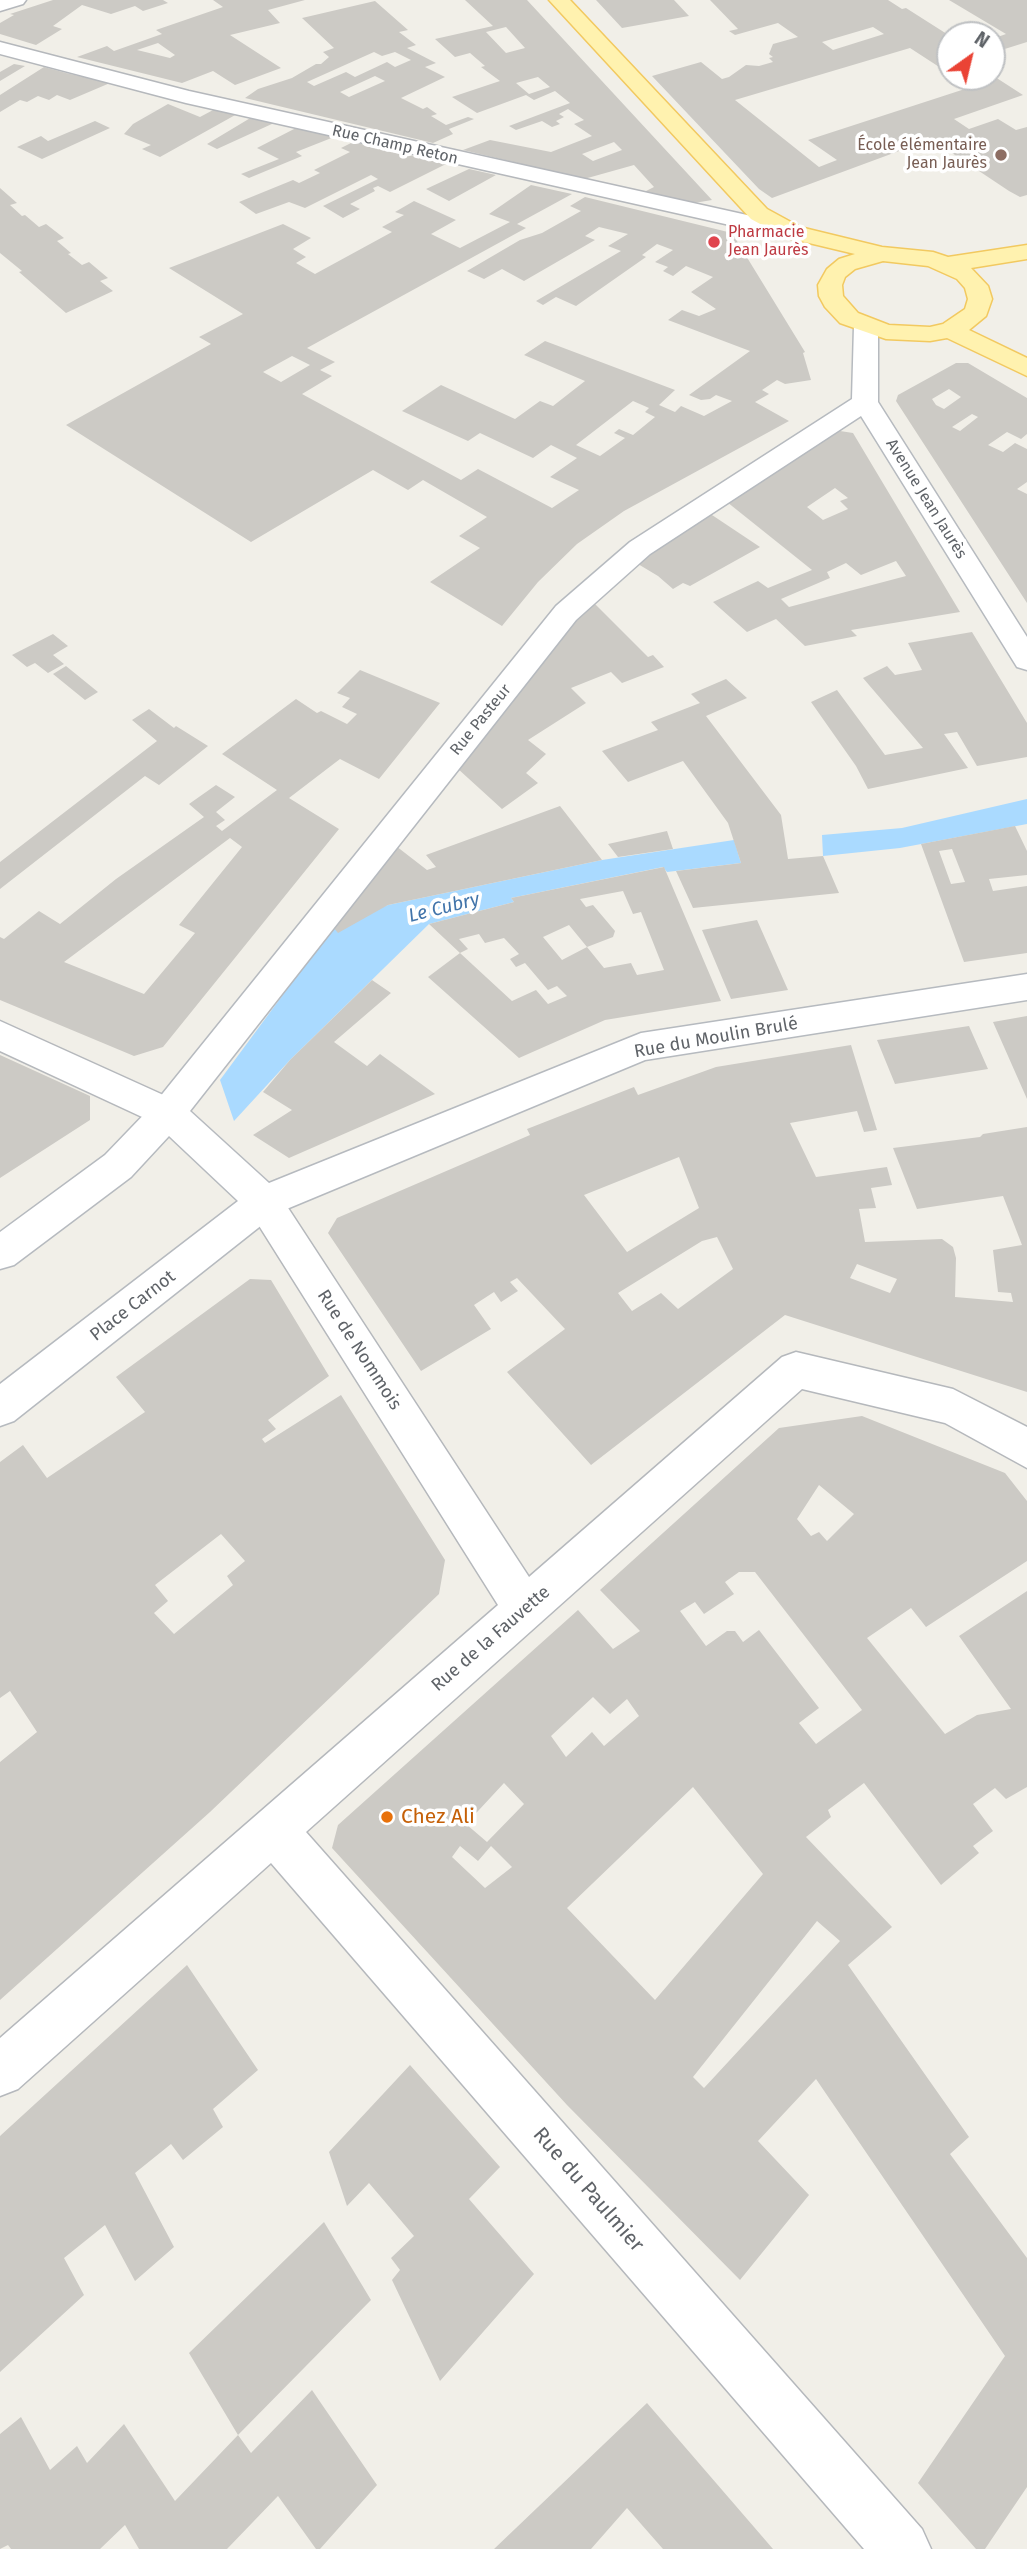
<!DOCTYPE html>
<html>
<head>
<meta charset="utf-8">
<style>
	body { margin:0 }
	#map { position:relative; width:1027px; height:2549px; overflow:hidden; background:#f1efe8; font-family:"Fira Sans",sans-serif }
	canvas { display:block }
	.north { position:absolute; left:936px; top:21px; width:70px; height:70px; box-sizing:border-box; background:#fff; border:2px solid #bfc1c3; border-radius:50%; rotate:34deg; font-size:19px; font-weight:700; line-height:28px; text-align:center; color:#5f6368 }
	.north::after { content:''; display:block; margin:auto; width:24px; height:32px; background:#ea4335; clip-path:polygon(50% 0,100% 100%,50% 72%,0 100%) }
</style>
</head>
<body>
<div id="map">
<canvas width="1027" height="2549"></canvas>
<div class="north">N</div>
</div>
<script>
const g = document.querySelector('canvas').getContext('2d');
g.lineJoin = 'round';
function paint(path, color) { g.fillStyle = color; g.fill(path, 'evenodd'); }
const shape = rows => new Path2D(rows.map(r => 'M' + r).join(''));
function stroke(path, color, width, dash) { g.strokeStyle = color; g.lineWidth = width; g.lineCap = dash ? 'butt' : 'round'; g.setLineDash(dash || []); g.stroke(path); }
function label(font, color, halo, rows, align = 'center') {
  g.font = font + ' "Fira Sans",sans-serif'; g.lineWidth = 7; g.setLineDash([]); g.textBaseline = 'middle'; g.strokeStyle = halo; g.fillStyle = color; for (const [text, x, y, turn = 0] of rows) {
    g.save(); g.translate(x, y); g.rotate((+turn || 0) * Math.PI / 180); g.textAlign = isNaN(turn) ? turn : align; if (halo) g.strokeText(text, 0, 0); g.fillText(text, 0, 0); g.restore();
  }
}
paint(shape([
	[1027,799,1027,824,900,848,823,856,822,835,902,828],
	[734,840,741,863,667,872,663,867,511,898,514,902,429,924,290,1060,234,1121,220,1080,333,927,388,905,602,860]
]), '#aadaff');
paint(shape([
	[53,0,163,0,168,3,143,11,135,6,111,14,82,5,53,26,62,29,36,45,0,34,0,23,14,15,10,14],
	[213,0,305,0,268,10,280,23,230,35,281,68,235,85,213,71,182,83,77,57,107,46,114,51,162,34,156,30,223,7],
	[158,43,175,55,170,58,137,50],
	[465,0,527,0,712,200,688,204,642,193,654,187,634,165,584,179,463,150,490,140,551,152,592,136,574,124,584,120,568,109,559,114,564,117,556,121,560,124,552,127,542,121,516,130,509,126,570,103,555,91,534,100,526,95,477,113,452,97,500,81,481,67,485,66,470,53,455,57,435,39,493,26],
	[506,27,525,48,506,53,486,32],
	[538,77,550,87,529,94,516,83],
	[614,142,622,150,593,161,582,154],
	[596,0,674,0,689,16,622,28],
	[710,0,888,0,902,9,906,8,950,36,950,74,910,48,735,100,819,167,837,160,808,140,971,87,955,77,992,75,1023,95,954,119,969,129,998,119,1016,130,1027,127,1027,195,1020,197,1009,191,928,137,914,141,918,144,772,198,759,189,652,76,701,62,722,79,729,77,746,65,759,66,773,62,769,58,773,57,769,54,773,44,798,37,778,23,735,35,729,31,738,29],
	[873,27,884,34,833,50,822,42],
	[949,0,1027,0,1027,42,992,53,992,39,1006,34],
	[375,1,408,30,399,32,416,45,407,48,436,63,425,67,445,77,401,98,423,109,427,107,437,114,431,116,446,125,468,117,474,119,449,129,453,134,433,143,245,98,258,89,292,78,316,64,321,64,329,57,323,52,334,48,302,18],
	[374,52,382,56,395,52,411,60,395,67,387,62,355,77,346,72,314,86,307,82],
	[375,76,385,81,349,97,340,92],
	[14,64,25,66,0,81,0,72],
	[44,67,66,73,110,83,70,100,57,95,49,100,38,96,27,102,20,100,0,112,0,95],
	[168,104,200,117,215,109,237,114,160,157,142,149,151,145,124,134,133,124],
	[252,117,274,123,217,149,207,144],
	[95,121,110,128,42,159,17,147,41,136,48,141],
	[296,128,334,137,296,152,302,156,249,178,241,174,279,159,257,148],
	[353,142,446,164,390,192,378,186,373,188,375,191,350,204,360,209,343,218,323,206,378,179,371,175,305,208,289,202,256,214,239,202,293,180,299,183,320,173,314,170,350,152,341,148],
	[469,169,496,175,449,201,426,189],
	[531,185,572,194,517,224,526,228,307,348,335,362,320,370,332,376,302,394,461,480,478,469,552,508,579,490,550,477,577,458,551,445,533,458,480,433,468,441,402,411,441,385,515,419,540,401,553,406,585,381,524,355,545,341,675,390,659,405,675,412,681,406,704,416,732,401,716,395,710,399,701,400,689,395,750,351,668,320,682,310,699,316,716,309,691,292,713,277,686,266,673,276,663,271,668,267,655,262,673,250,657,244,642,255,646,257,576,306,556,297,543,305,536,301,621,251,608,246,628,234,599,227,585,236,595,240,524,281,502,269,484,279,467,271,520,240,542,233,581,211,570,206,585,197,732,233,805,352,803,353,811,380,785,384,777,380,762,390,769,394,755,402,789,421,624,511,577,544,538,582,502,626,430,582,480,548,459,536,487,517,423,480,408,490,373,470,251,542,66,425,211,344,199,337,243,314,169,268,283,224,311,238,293,249,306,257,296,263,315,274,392,232,382,227,404,215,395,212,414,201,456,220,431,234,460,248,510,222,489,214],
	[292,356,310,365,281,382,263,372],
	[633,401,649,408,645,412,655,417,633,435,619,429,614,433,625,438,600,456,576,445],
	[0,188,17,203,10,205,22,216,25,215,39,227,46,224,64,238,57,241,71,253,68,254,82,265,89,262,108,278,100,281,113,291,66,313,19,272,22,271,0,253],
	[956,363,968,363,1027,398,1027,434,1021,439,1007,432,988,445,1003,452,1015,443,1027,449,1027,482,1017,489,1027,494,1027,603,896,401,898,395],
	[949,389,961,397,944,409,936,405,932,399],
	[972,414,978,417,960,431,952,427],
	[840,431,853,433,960,612,851,630,857,636,805,646,776,619,747,632,713,602,758,581,768,588,812,570,727,502],
	[835,488,848,498,840,501,848,509,823,520,807,507],
	[896,561,906,576,789,607,781,599,830,578,827,572,846,563,861,575],
	[709,513,760,547,690,586,683,583,673,589,658,576,633,561],
	[590,599,648,657,653,655,664,667,622,683,611,672,571,688,586,703,528,740,546,754,526,773,538,783,502,809,457,768],
	[972,632,1027,723,1027,757,977,766,957,732,944,734,968,768,868,789,856,766,811,702,837,690,885,755,923,748,863,678,887,666,895,675,922,670,908,643],
	[53,634,68,646,53,655,64,664,48,673,35,663,27,667,12,655],
	[66,666,98,692,85,700,53,674],
	[360,670,440,703,379,779,340,759,289,798,339,829,163,1047,134,1056,0,1000,0,937,4,939,39,911,60,924,116,879,204,817,189,804,216,785,235,797,216,812,225,820,216,826,222,831,277,790,222,754,296,699,317,713,321,711,347,724,357,714,342,707,350,698,337,693],
	[230,838,242,847,179,925,195,933,144,994,64,962],
	[726,679,747,698,706,716,781,815,788,859,823,856,839,893,693,908,676,871,741,863,728,823,683,761,628,782,602,751,658,730,651,722,700,703,691,694],
	[149,709,174,728,176,726,208,746,159,785,145,776,0,889,0,862,157,741,132,720],
	[560,806,602,860,388,905,338,933,333,927,396,846,427,870,436,867,426,855],
	[1015,826,1027,851,1027,875,989,879,993,891,1027,886,1027,953,964,962,921,844],
	[952,849,965,882,951,884,939,851],
	[667,831,673,849,618,857,608,844],
	[664,867,721,1001,605,1020,519,1058,428,977,460,953,512,1001,536,990,548,1004,567,996,557,986,548,990,525,963,516,967,510,959,519,954,504,938,485,943,479,934,459,939,468,949,460,953,429,924,514,902,511,898],
	[623,891,633,914,641,912,664,970,637,975,631,963,604,968,587,947,562,960,543,937,569,925,587,947,613,937,615,931,593,905,586,907,580,899],
	[757,920,788,990,731,999,702,930],
	[372,980,391,993,334,1042,367,1066,380,1054,435,1094,289,1158,253,1135,292,1110,263,1092,290,1060],
	[1027,1016,1027,1099,993,1022],
	[969,1026,988,1069,895,1084,877,1040],
	[851,1045,877,1130,864,1132,857,1111,790,1123,816,1177,887,1167,892,1185,871,1188,876,1208,859,1209,865,1242,942,1239,953,1247,956,1258,955,1297,1013,1302,1011,1293,998,1292,993,1250,1022,1245,1003,1196,917,1209,893,1148,980,1137,983,1134,1027,1127,1027,1392,785,1315,591,1465,507,1372,565,1329,517,1278,510,1282,518,1291,501,1302,494,1292,474,1305,491,1329,421,1371,328,1233,337,1218,530,1135,527,1129,634,1087,638,1095,716,1067],
	[679,1157,699,1208,627,1252,584,1195],
	[717,1237,733,1269,678,1309,661,1293,632,1311,618,1293,702,1241],
	[857,1264,897,1279,890,1293,850,1278],
	[0,1055,90,1096,90,1120,0,1178],
	[250,1279,271,1280,329,1376,268,1420,276,1429,262,1439,265,1443,341,1395,445,1560,439,1594,210,1812,0,2000,0,1762,37,1732,10,1691,0,1698,0,1462,23,1445,47,1478,145,1412,116,1377],
	[221,1534,245,1561,227,1576,233,1585,174,1634,154,1613,168,1601,155,1585],
	[862,1416,1005,1473,1027,1501,1027,1561,926,1627,911,1608,867,1638,945,1734,977,1715,1011,1709,959,1636,1027,1591,1027,1787,1006,1799,995,1788,973,1804,993,1831,973,1846,979,1853,941,1885,864,1783,828,1810,831,1817,806,1837,892,1927,848,1965,969,2137,950,2154,1027,2258,1027,2487,985,2549,976,2549,918,2483,1005,2356,816,2079,758,2141,809,2195,740,2280,567,2105,332,1848,338,1825,578,1610,613,1649,640,1631,600,1590,779,1428],
	[819,1485,854,1514,827,1541,819,1532,811,1536,797,1519],
	[739,1572,755,1572,862,1710,816,1744,799,1723,819,1708,759,1630,743,1642,735,1631,727,1631,706,1646,680,1611,695,1602,704,1614,734,1594,725,1582],
	[593,1697,610,1714,627,1699,639,1716,604,1746,592,1732,566,1757,551,1736],
	[504,1783,524,1804,487,1842,466,1824],
	[693,1787,763,1874,655,2000,567,1908],
	[460,1846,478,1861,491,1846,512,1867,485,1888,452,1857],
	[817,1921,840,1941,704,2088,693,2077],
	[187,1965,258,2070,213,2109,223,2127,183,2160,171,2144,135,2173,174,2247,135,2281,105,2225,64,2258,84,2295,0,2372,0,2136],
	[410,2065,500,2167,469,2199,534,2274,440,2381,392,2280,400,2270,391,2258,414,2236,369,2183,347,2206,329,2152],
	[324,2222,371,2300,238,2435,251,2453,312,2390,377,2485,320,2549,316,2549,278,2496,227,2549,139,2549,125,2525,100,2549,11,2549,8,2545,0,2549,0,2434,21,2417,50,2470,77,2446,87,2463,124,2424,175,2501,238,2435,189,2353],
	[647,2403,773,2549,663,2549,627,2508,591,2549,494,2549]
]), '#cccac5');
const minor = shape([
	[0,0,26,0,23,4,0,11,0,0],
	[0,42,189,91,792,225,800,227,804,232,800,237,792,239,186,103,0,54,0,42],
	[0,1021,181,1103,186,1113,181,1123,168,1128,155,1123,0,1051,0,1021],
	[264,1186,277,1191,529,1577,782,1357,796,1352,953,1389,1027,1427,1027,1468,945,1423,802,1389,306,1832,922,2529,931,2549,864,2549,271,1863,18,2089,0,2096,0,2038,498,1605,251,1213,245,1202,251,1191,264,1186]
]);
const secondary = shape([
	[866,319,875,321,878,326,878,402,1027,637,1027,670,1017,667,861,416,650,554,576,620,190,1111,269,1183,641,1033,1027,974,1027,1000,645,1060,277,1213,14,1421,0,1426,0,1384,238,1201,169,1136,131,1177,14,1265,0,1269,0,1232,105,1155,155,1103,556,606,630,542,852,399,854,326,857,321,866,319]
]);
const primary = shape([
	[549,0,570,0,767,209,800,227,882,247,933,252,948,257,1027,245,1027,259,971,268,988,286,992,299,986,316,969,330,1027,358,1027,376,947,338,930,341,886,339,840,323,825,307,819,296,818,285,827,269,839,259,855,254,784,237,751,219,549,0],
	[883,261,928,266,957,279,965,288,968,299,965,309,943,324,930,327,889,325,858,313,843,296,842,285,845,277,855,269,883,261]
]);
stroke(minor, '#b5b8bc', 3);
stroke(secondary, '#b6babf', 3);
stroke(primary, '#f2c960', 3);
paint(minor, '#fff');
paint(secondary, '#fff');
paint(primary, '#fff2af');
for (const [x, y, r, color] of [
	[1001,155,7,"#8d6e63"],
	[714,242,7,"#e0444e"],
	[387,1817,7,"#e8710a"]
]) { const dot = new Path2D(); dot.arc(x, y, r, 0, 2 * Math.PI); g.fillStyle = color; g.fill(dot); stroke(dot, '#fff', 2.5); }
label('16px', '#5f6368', '#fff', [
	["Rue Champ Reton",395,145,13],
	["Avenue Jean Jaurès",926,499,58],
	["Rue Pasteur",481,720,-51]
]);
label('16px', '#785e54', '#fff', [
	["École élémentaire",987,146],
	["Jean Jaurès",987,164]
], 'right');
label('16px', '#be3a42', '#fff', [
	["Pharmacie",728,233],
	["Jean Jaurès",728,251]
], 'left');
label('18px', '#5f6368', '#fff', [
	["Rue du Moulin Brulé",716,1038,-10],
	["Place Carnot",133,1306,-38],
	["Rue de Nommois",359,1350,57],
	["Rue de la Fauvette",491,1639,-41]
]);
label('italic 19px', '#4174aa', '#fff', [
	["Le Cubry",444,908,-14]
]);
label('21px', '#c56008', '#fff', [
	["Chez Ali",401,1817]
], 'left');
label('21px', '#5f6368', '#fff', [
	["Rue du Paulmier",588,2190,49]
]);
</script>
</body>
</html>
